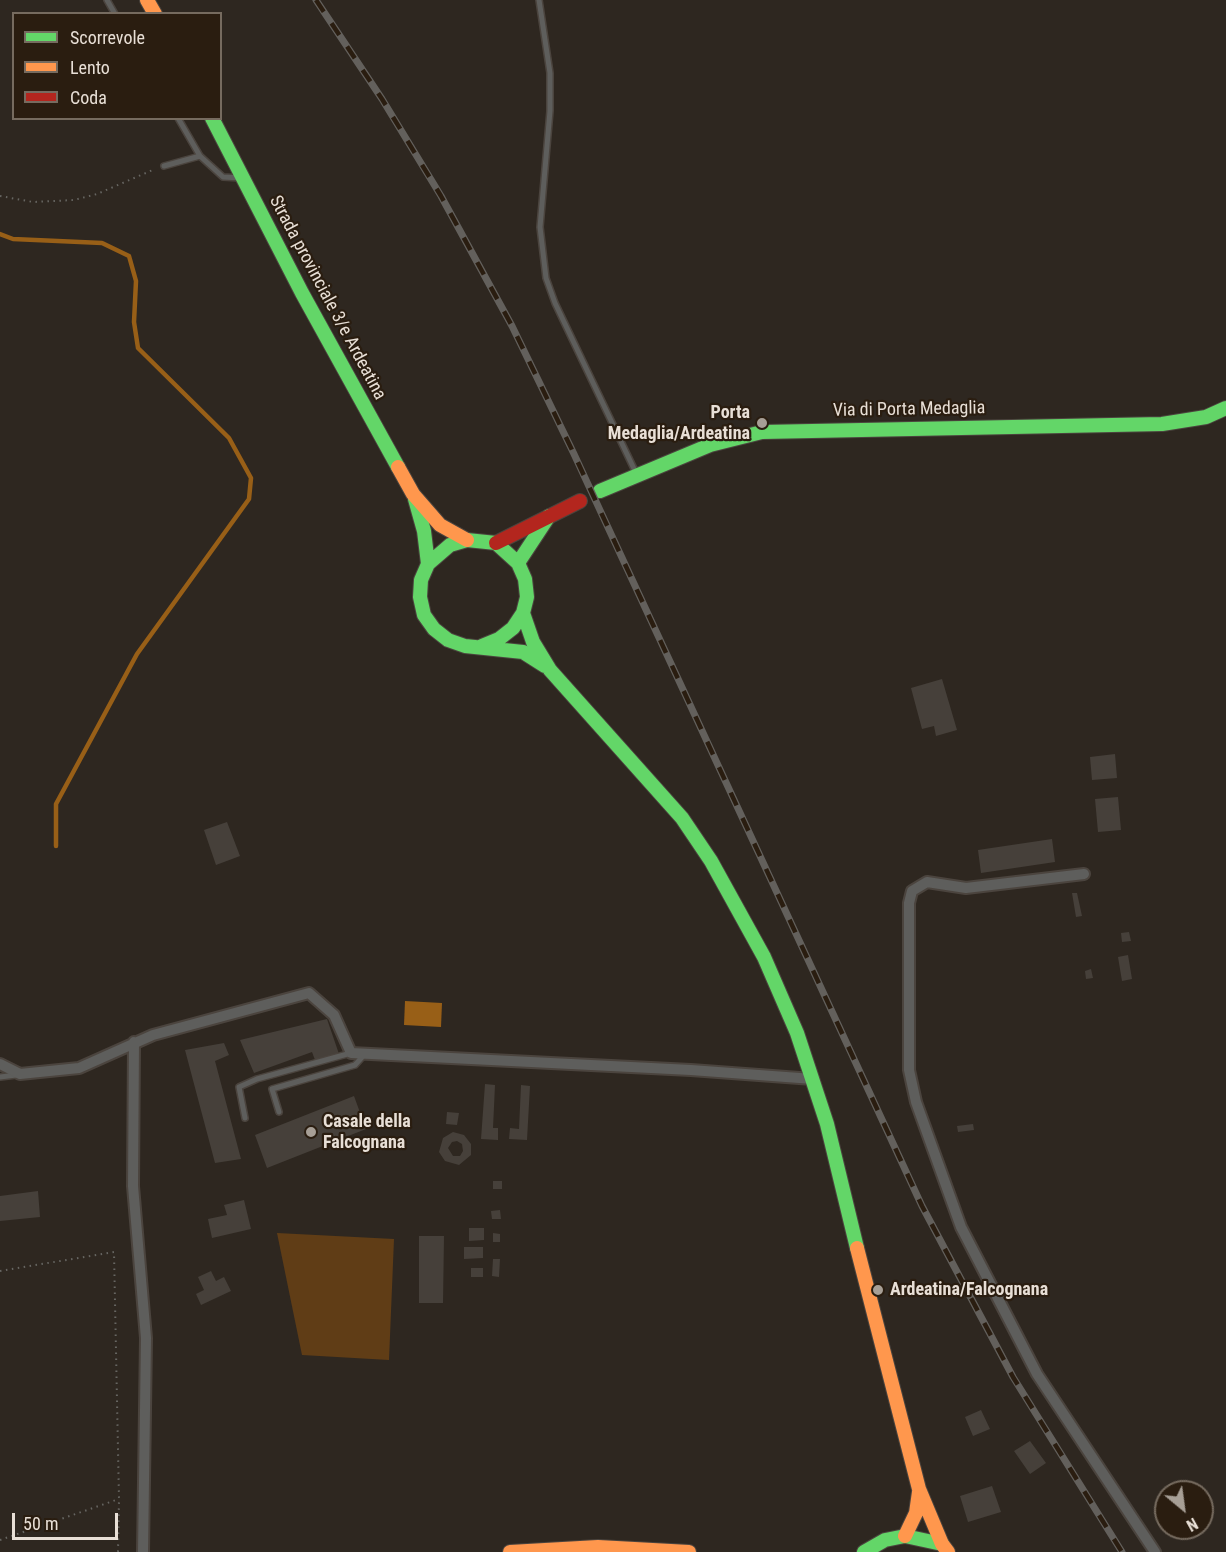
<!DOCTYPE html>
<html>
<head>
<meta charset="utf-8">
<style>
	body { margin:0 }
	#map { position:relative; width:1226px; height:1552px; overflow:hidden; background:#2e2720; font-family:"Roboto Condensed",sans-serif }
	canvas { display:block }
	.legend { position:absolute; left:12px; top:12px; width:210px; height:108px; box-sizing:border-box; background:#2a1d10; border:2px solid #766b5f; margin:0; padding:8px 10px; list-style:none; font-size:18px; color:#e8dfd6 }
	.legend li { display:flex; align-items:center; gap:12px; height:30px }
	.legend b { width:30px; border:2px solid #766b5f }
	.north { position:absolute; left:1154px; top:1480px; width:60px; height:60px; box-sizing:border-box; background:#2a1d10; border:2px solid #766b5f; border-radius:50%; rotate:151deg; font-size:16px; font-weight:700; line-height:24px; text-align:center; color:#e8dfd6 }
	.north::after { content:''; display:block; margin:auto; width:21px; height:27px; background:#a79f96; clip-path:polygon(50% 0,100% 100%,50% 72%,0 100%) }
	.scale { position:absolute; left:12px; top:1513px; width:106px; height:27px; box-sizing:border-box; border:3px solid #e8dfd6; border-top:0; padding-left:8px; font-size:18px; line-height:21px; white-space:nowrap; color:#e8dfd6; -webkit-text-stroke:4px #2a1d10; paint-order:stroke }
</style>
</head>
<body>
<div id="map">
<canvas width="1226" height="1552"></canvas>
<ul class="legend">
<li><b style="height:8px;background:#63d668"></b>Scorrevole</li>
<li><b style="height:8px;background:#ff974d"></b>Lento</li>
<li><b style="height:8px;background:#b3261e"></b>Coda</li>
</ul>
<div class="north">N</div>
<div class="scale">50 m</div>
</div>
<script>
const g = document.querySelector('canvas').getContext('2d');
g.lineJoin = 'round';
function paint(path, color) { g.fillStyle = color; g.fill(path, 'evenodd'); }
const shape = rows => new Path2D(rows.map(r => 'M' + r).join(''));
function stroke(path, color, width, dash) { g.strokeStyle = color; g.lineWidth = width; g.lineCap = dash ? 'butt' : 'round'; g.setLineDash(dash || []); g.stroke(path); }
function label(font, color, halo, rows, align = 'center') {
  g.font = font + ' "Roboto Condensed",sans-serif'; g.lineWidth = 4.5; g.setLineDash([]); g.textBaseline = 'middle'; g.strokeStyle = halo; g.fillStyle = color; for (const [text, x, y, turn = 0] of rows) {
    g.save(); g.translate(x, y); g.rotate((+turn || 0) * Math.PI / 180); g.textAlign = isNaN(turn) ? turn : align; if (halo) g.strokeText(text, 0, 0); g.fillText(text, 0, 0); g.restore();
  }
}
paint(shape([
	[277,1233,394,1239,389,1360,302,1355]
]), '#603d16');
paint(shape([
	[405,1001,442,1003,441,1027,404,1025]
]), '#985f17');
stroke(shape([
	[0,234,13,239,102,243,129,256,136,281,134,322,138,348,229,438,251,478,249,499,137,654,56,804,56,846]
]), '#985f17', 4.5);
paint(shape([
	[942,679,957,730,936,736,934,726,922,729,911,688],
	[1115,754,1117,778,1092,780,1090,757],
	[1118,797,1121,830,1098,832,1095,799],
	[227,822,240,856,216,865,204,830],
	[1052,839,1055,862,981,873,978,850],
	[1072,893,1077,893,1082,916,1076,917],
	[1129,932,1131,941,1122,942,1121,933],
	[1128,955,1132,979,1122,981,1118,957],
	[1091,969,1093,978,1086,979,1085,971],
	[327,1019,339,1054,315,1060,312,1052,254,1073,240,1040],
	[224,1043,229,1055,215,1061,241,1159,215,1163,185,1050],
	[485,1084,495,1085,493,1128,498,1128,498,1140,481,1139],
	[521,1085,530,1086,527,1140,509,1139,510,1128,519,1129],
	[354,1096,366,1129,267,1168,255,1135],
	[447,1112,459,1113,457,1125,446,1124],
	[973,1124,974,1130,958,1132,957,1126],
	[453,1132,464,1135,471,1144,471,1155,459,1165,445,1161,439,1152,443,1138],
	[457,1141,462,1144,463,1151,460,1156,453,1156,448,1148,452,1142],
	[493,1181,502,1181,502,1189,493,1189],
	[38,1191,40,1217,0,1221,0,1196],
	[244,1200,251,1229,212,1238,208,1219,227,1215,224,1205],
	[500,1210,501,1219,492,1219,491,1211],
	[469,1228,484,1228,484,1240,469,1241],
	[493,1233,500,1234,500,1242,493,1242],
	[419,1236,444,1236,443,1303,419,1303],
	[464,1247,483,1247,483,1258,464,1259],
	[493,1259,500,1259,499,1277,492,1276],
	[471,1268,483,1268,483,1277,471,1277],
	[211,1271,216,1281,224,1277,231,1291,201,1305,196,1294,204,1290,198,1277],
	[981,1410,990,1429,973,1436,965,1417],
	[1030,1441,1046,1463,1030,1474,1014,1451],
	[992,1486,1001,1512,968,1522,960,1496]
]), '#46403a');
const lane = shape([
	[107,0,115,14],
	[539,0,550,73,550,111,540,227,546,278,555,303,636,473],
	[178,118,200,156,223,177,241,178],
	[164,166,200,156],
	[0,1077,16,1075],
	[279,1112,272,1089,355,1065,364,1055],
	[245,1118,239,1087,257,1079,351,1053]
]);
const street = shape([
	[1084,874,966,888,927,882,912,891,909,903,909,1070,916,1102,961,1227,1037,1374,1155,1552],
	[134,1042,133,1186,146,1338,143,1552],
	[0,1064,20,1074,79,1068,153,1035,309,993,334,1015,351,1053,691,1070,813,1079]
]);
const fast = shape([
	[212,118,302,293,398,467],
	[600,491,710,445,762,432,1162,424,1206,417,1226,408],
	[415,499,424,531,428,564],
	[518,563,549,516],
	[523,613,533,642,550,670,682,818,711,861,764,957,797,1033,827,1124,857,1248],
	[482,646,499,639,513,628,523,613,527,597,525,579,518,563,496,543,467,540,450,545,428,564,421,580,420,597,424,615,434,629,448,640,465,646,523,652,545,666],
	[864,1552,885,1540,905,1536,942,1544]
]);
const slow = shape([
	[147,0,155,14],
	[398,467,413,494,440,525,467,540],
	[857,1248,919,1489,942,1544,948,1552],
	[905,1536,916,1513,919,1492],
	[510,1552,598,1547,689,1552]
]);
const jam = shape([
	[496,543,580,501]
]);
stroke(lane, '#4b443e', 8);
stroke(street, '#4b443e', 14);
stroke(fast, '#4b443e', 16);
stroke(slow, '#4b443e', 16);
stroke(jam, '#4b443e', 16);
stroke(shape([
	[0,196,33,202,74,200,97,194,155,169],
	[0,1271,114,1252,119,1499,118,1552],
	[0,1540,119,1499]
]), '#676662', 2, [1.5, 4.5]);
stroke(lane, '#5e5e5c', 5);
stroke(street, '#5e5e5c', 10);
stroke(fast, '#63d668', 14);
stroke(slow, '#ff974d', 14);
stroke(jam, '#b3261e', 14);
const rail = shape([
	[316,0,382,99,441,196,512,326,574,454,922,1206,1013,1377,1122,1552]
]);
stroke(rail, '#63605c', 7);
stroke(rail, '#2a1d10', 4.5, [14]);
for (const [x, y, r, color] of [
	[762,423,6,"#a79f96"],
	[311,1132,6,"#a79f96"],
	[878,1290,6,"#a79f96"]
]) { const dot = new Path2D(); dot.arc(x, y, r, 0, 2 * Math.PI); g.fillStyle = color; g.fill(dot); stroke(dot, '#2a1d10', 2); }
label('18px', '#e8dfd6', '#2a1d10', [
	["Strada provinciale 3/e Ardeatina",327,298,62],
	["Via di Porta Medaglia",909,410,-1]
]);
label('bold 18px', '#e8dfd6', '#2a1d10', [
	["Porta",750,413,"right"],
	["Medaglia/Ardeatina",750,434,"right"],
	["Casale della",323,1122],
	["Falcognana",323,1143],
	["Ardeatina/Falcognana",890,1290]
], 'left');
</script>
</body>
</html>
